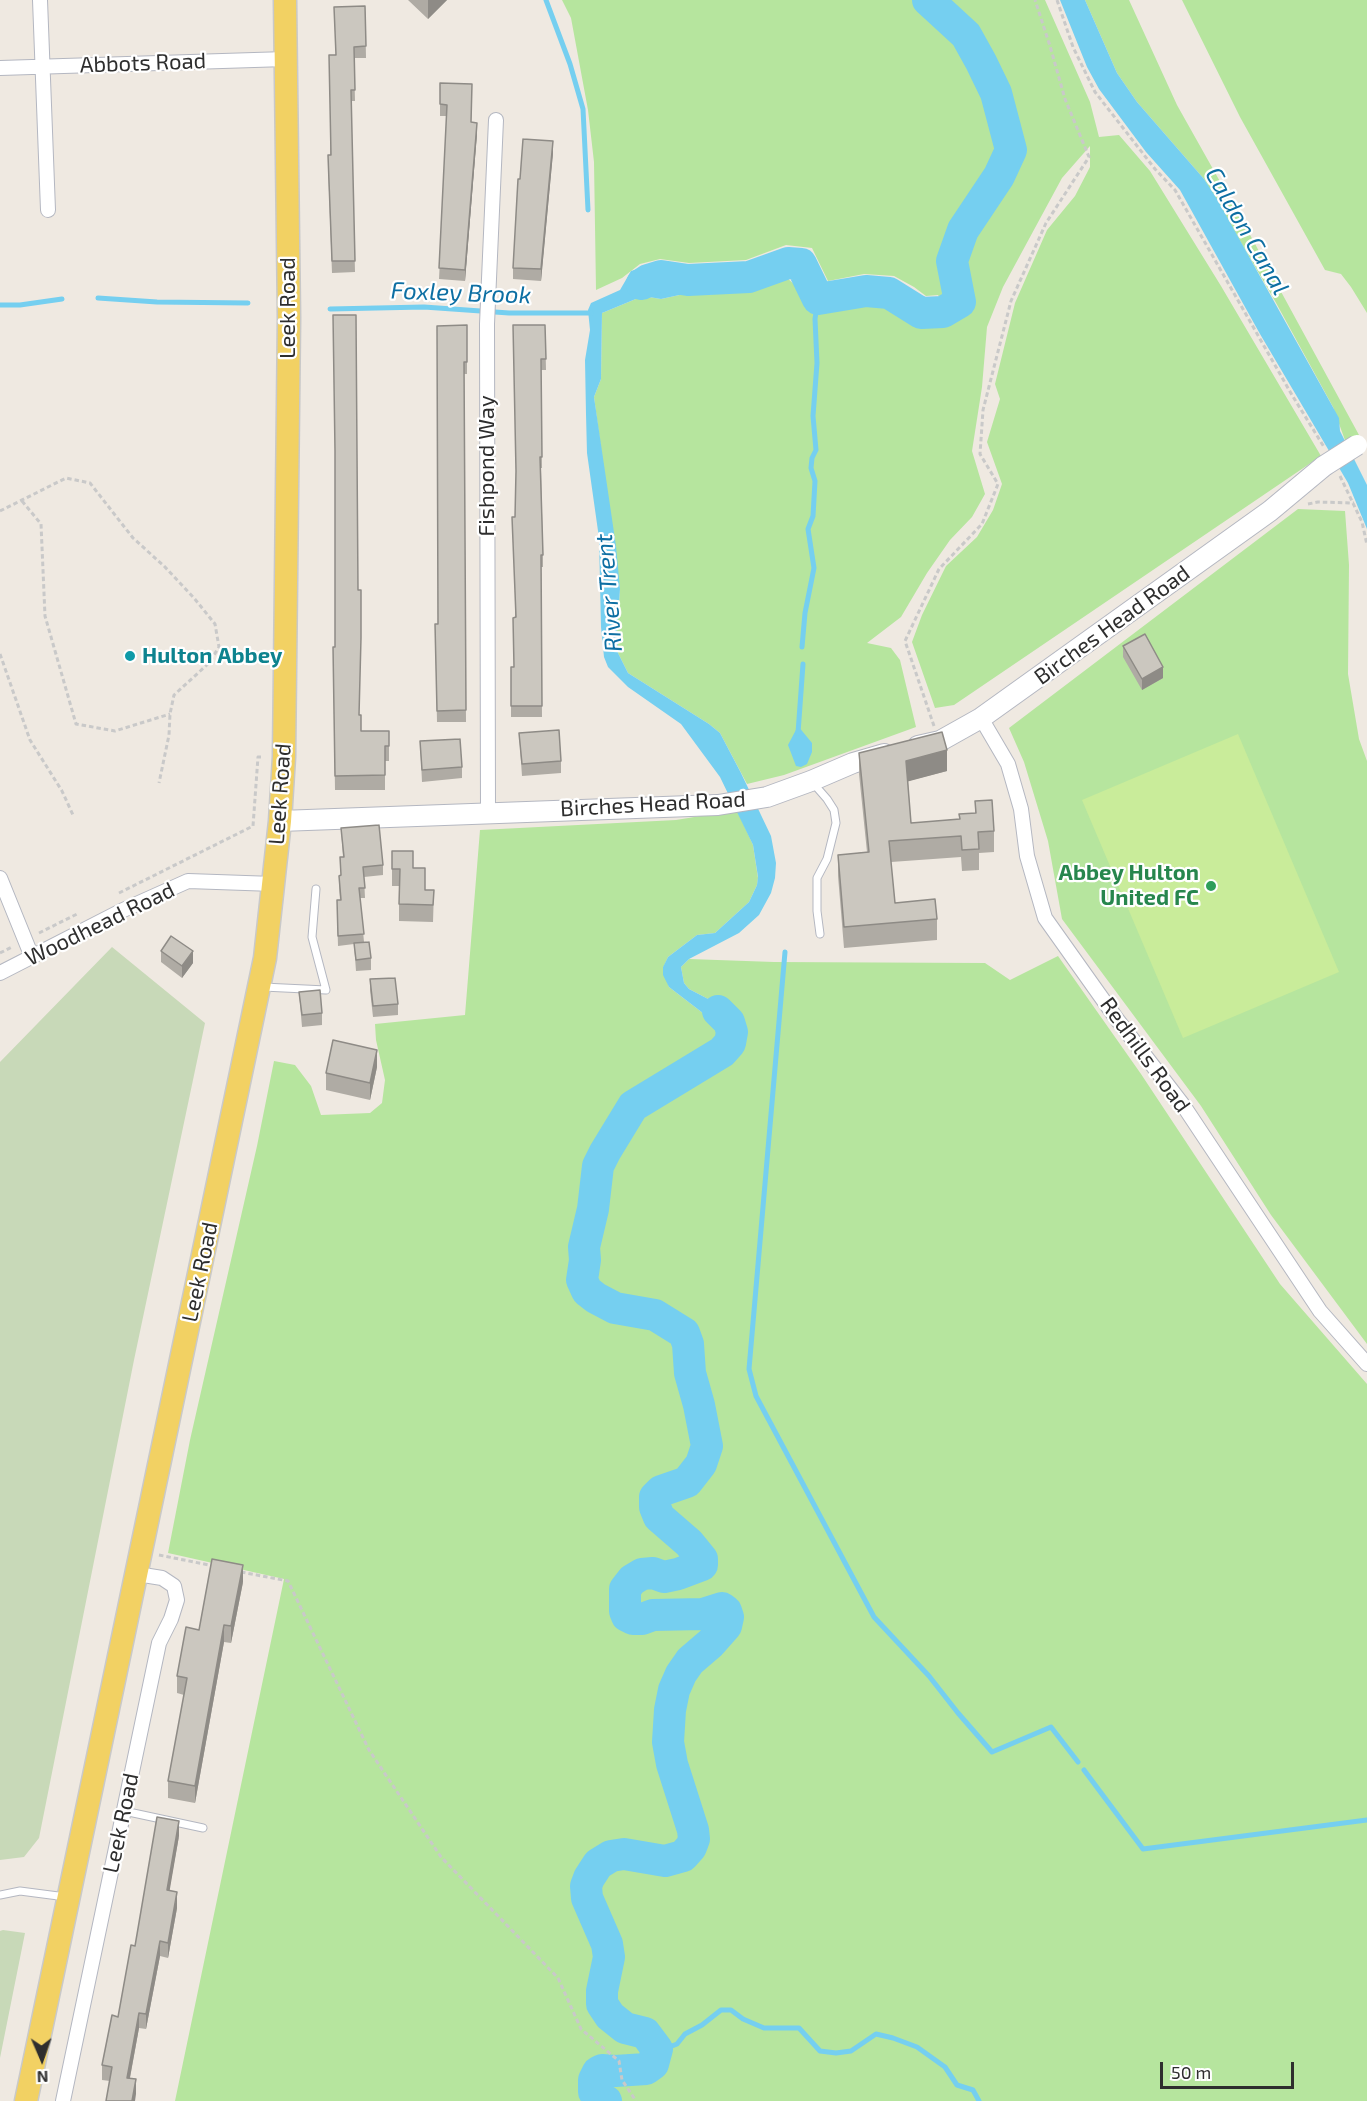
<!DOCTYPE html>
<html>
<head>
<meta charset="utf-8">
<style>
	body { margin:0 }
	#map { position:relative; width:1367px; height:2101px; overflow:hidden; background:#efe9e1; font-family:"Exo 2",sans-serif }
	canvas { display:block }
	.north { position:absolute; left:12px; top:2029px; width:60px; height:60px; -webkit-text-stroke:4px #fff; paint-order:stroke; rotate:178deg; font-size:16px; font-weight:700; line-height:24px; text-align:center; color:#2e2e2e }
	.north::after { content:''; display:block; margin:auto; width:21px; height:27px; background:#2e2e2e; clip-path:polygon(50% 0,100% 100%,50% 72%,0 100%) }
	.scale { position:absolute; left:1160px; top:2062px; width:134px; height:27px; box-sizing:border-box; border:3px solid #2e2e2e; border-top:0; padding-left:8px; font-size:18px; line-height:21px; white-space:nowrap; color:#2e2e2e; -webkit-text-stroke:4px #fff; paint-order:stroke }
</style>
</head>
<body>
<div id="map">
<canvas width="1367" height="2101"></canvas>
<div class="north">N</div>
<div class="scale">50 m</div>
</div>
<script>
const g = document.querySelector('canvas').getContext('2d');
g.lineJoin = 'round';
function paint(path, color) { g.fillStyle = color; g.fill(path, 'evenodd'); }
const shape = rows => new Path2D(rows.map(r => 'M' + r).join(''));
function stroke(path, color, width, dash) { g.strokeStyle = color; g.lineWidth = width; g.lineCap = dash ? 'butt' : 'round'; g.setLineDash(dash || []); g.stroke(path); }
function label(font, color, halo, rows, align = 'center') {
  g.font = font + ' "Exo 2",sans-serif'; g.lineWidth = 4.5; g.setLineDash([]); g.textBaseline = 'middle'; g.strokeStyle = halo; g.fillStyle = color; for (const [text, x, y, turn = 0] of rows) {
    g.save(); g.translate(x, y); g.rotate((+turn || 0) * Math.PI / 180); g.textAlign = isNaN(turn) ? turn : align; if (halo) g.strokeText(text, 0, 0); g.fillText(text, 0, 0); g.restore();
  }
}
paint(shape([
	[562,0,1045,0,1090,102,1099,137,1119,135,1150,171,1221,286,1321,456,954,705,935,708,912,642,922,615,946,566,977,537,993,510,1002,484,987,442,1000,399,995,384,1015,303,1047,230,1075,196,1090,167,1090,146,1062,178,1003,287,987,327,982,387,972,451,985,494,972,517,950,540,927,573,901,617,867,643,891,648,900,660,916,727,784,775,747,784,720,733,709,724,628,673,618,653,617,632,620,589,594,397,601,379,602,313,643,296,661,299,684,294,708,295,761,284,785,276,797,287,799,295,824,308,870,304,892,309,908,319,953,323,938,295,926,296,914,287,894,276,864,274,828,281,812,248,786,245,746,260,689,263,660,259,640,264,622,278,596,290,594,162,588,110,571,18],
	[1085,0,1129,0,1177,105,1254,242,1359,435,1346,443,1333,407,1275,301,1204,179,1137,102,1117,73],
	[1182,0,1367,0,1367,313,1351,287,1341,274,1325,270,1240,117],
	[1298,509,1345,511,1349,565,1348,674,1359,739,1367,761,1367,1344,1271,1215,1201,1106,1062,919,1048,841,1024,762,1009,728],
	[737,810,753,845,758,878,757,885,749,902,715,933,697,935,668,957,663,968,669,987,721,1027,723,1036,718,1045,738,1048,742,1042,742,1034,740,1026,735,1018,712,1001,689,989,684,983,681,967,689,959,774,962,985,963,1010,980,1058,956,1141,1074,1280,1284,1367,1384,1367,2101,175,2101,284,1579,168,1553,190,1440,257,1146,274,1061,295,1065,311,1086,321,1115,370,1113,382,1103,385,1080,376,1040,375,1024,465,1015,480,830,676,820]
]), '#b6e59e');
paint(shape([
	[112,947,205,1023,134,1360,39,1838,24,1857,0,1860,0,1062],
	[3,1930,25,1933,0,2058,0,1931]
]), '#c8d9b8');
paint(shape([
	[1238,734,1339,972,1183,1038,1082,800]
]), '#c9ec9a');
paint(shape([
	[1060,0,1085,0,1117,73,1137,102,1204,179,1217,199,1339,418,1340,431,1367,485,1367,529,1348,483,1260,334,1180,190,1146,152,1099,89,1087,67],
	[645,267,682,274,684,294,661,299,643,296,602,313,601,379,594,397,616,546,620,589,617,632,618,653,628,673,709,724,720,733,741,773,771,836,776,863,775,878,771,893,759,915,739,933,689,959,681,967,684,983,689,989,712,1001,735,1018,742,1034,742,1042,738,1049,718,1045,723,1036,721,1027,669,987,663,975,663,967,668,957,697,935,715,933,749,902,757,885,758,877,753,845,720,777,681,724,628,687,608,667,604,657,601,627,599,538,587,453,586,414,585,360,590,330,588,310,591,303,620,290,631,271],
	[798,726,812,743,812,752,807,764,801,767,796,766,788,745]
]), '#75cff0');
stroke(shape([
	[546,0,570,64,583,109,588,210],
	[98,298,157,302,248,303],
	[0,305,20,305,62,299],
	[330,309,424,307,509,313,591,313],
	[802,647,805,613,814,568,808,529,813,516,815,481,811,468,812,458,816,450,813,416,817,363,815,319,818,299],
	[798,733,803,664],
	[785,952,749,1369,756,1396,874,1617,929,1676,958,1713,992,1752,1051,1727,1078,1762],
	[1084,1770,1143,1849,1367,1820],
	[657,2049,667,2048,677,2044,685,2034,702,2025,721,2010,731,2010,743,2019,764,2028,799,2028,820,2051,836,2053,851,2051,876,2034,893,2038,917,2047,945,2067,957,2085,973,2090,979,2101]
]), '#75cff0', 5);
stroke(shape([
	[642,284,648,280,661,276,688,280,749,277,788,263,801,264,818,299,866,291,889,293,921,313,943,312,960,302,952,261,963,230,999,176,1011,150,996,93,981,62,966,35,928,0],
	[606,2101,598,2097,594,2092,594,2080,598,2072,602,2070,615,2071,646,2069,653,2064,657,2049,645,2033,625,2028,610,2016,602,2004,602,1991,609,1957,607,1944,587,1898,586,1886,589,1878,598,1864,611,1856,624,1854,665,1861,683,1856,691,1847,694,1839,693,1830,672,1764,668,1742,670,1710,674,1690,681,1674,690,1661,711,1643,726,1626,728,1617,726,1611,722,1608,703,1614,653,1615,642,1619,633,1619,627,1616,625,1611,625,1589,632,1580,642,1574,653,1573,664,1577,678,1574,702,1565,702,1559,689,1543,659,1517,655,1507,655,1497,661,1491,687,1482,701,1464,707,1446,699,1405,690,1373,688,1344,684,1333,655,1315,615,1308,596,1298,587,1291,582,1280,585,1260,584,1247,593,1209,598,1166,605,1152,633,1106,722,1052,730,1043,732,1032,729,1022,718,1011]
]), '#75cff0', 32);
const lane = shape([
	[813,783,827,799,834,810,836,823,827,859,817,878,817,911,820,934],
	[263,987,326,990,312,937,316,889],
	[124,1811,203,1828],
	[0,1895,20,1891,66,1897]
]);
const street = shape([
	[40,0,48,210],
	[0,68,286,59],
	[981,718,1008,764,1021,809,1027,856,1045,918,1116,1018,1183,1105,1320,1311,1367,1364],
	[488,812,487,324,496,120],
	[0,878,32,957],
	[0,973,121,911,188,881,274,884],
	[63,2101,159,1643,171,1619,177,1600,174,1586,162,1578,137,1574]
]);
const secondary = shape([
	[918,746,940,741,981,718,1270,511,1324,466],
	[280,821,718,805,767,797,811,781,853,763,884,754]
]);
const primary = shape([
	[26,2101,265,958,280,821,284,757,289,318,285,0]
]);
stroke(lane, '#b4b7c1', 9);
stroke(street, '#b4b7c1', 16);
stroke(secondary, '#b4b7c1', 22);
stroke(primary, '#c9c9c9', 25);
stroke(shape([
	[1057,0,1073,47,1095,92,1155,169,1175,190,1292,395,1324,447],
	[1340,476,1362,522,1367,545],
	[22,501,41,524,45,616,76,724,115,731,170,714],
	[1308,504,1318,502,1354,503],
	[0,511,66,478,90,483,133,538,164,566,194,598,215,624,219,647,209,663,174,695,170,714,169,735,159,783],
	[0,654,30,740,62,791,73,815],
	[934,726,905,641,939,569,982,524,998,484,980,454,983,410,1011,301,1046,223,1089,157,1065,99,1050,46,1035,0],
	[119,893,253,826,258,757,264,757],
	[39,933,79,913],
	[0,953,12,947],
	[159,1555,214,1566],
	[241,1572,288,1581,369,1750,441,1857,558,1978,581,2029,619,2061,622,2080,636,2101]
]), '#c9c9c9', 3, [4.5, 3]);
stroke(lane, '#fff', 7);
stroke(street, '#fff', 14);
stroke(secondary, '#fff', 20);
stroke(primary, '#f2d163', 22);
const secondaryBridge = shape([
	[1324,466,1357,445]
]);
stroke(secondaryBridge, '#b4b7c1', 22, []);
stroke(secondaryBridge, '#fff', 20);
paint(shape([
	[408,0,447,0,428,19],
	[365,6,366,58,354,58,355,101,351,101,355,272,332,273,328,166,330,155,335,55],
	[440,83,472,96,471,122,477,134,465,281,439,279,447,116,440,116],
	[553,153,541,281,513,279,513,268,520,179],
	[467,325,467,374,464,374,466,722,437,722,435,624,438,624],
	[545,325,546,370,541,370,542,468,541,468,543,555,543,567,541,567,542,717,511,717,511,667,514,667,515,617,515,517],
	[1123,646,1163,678,1142,690,1123,657],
	[333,647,359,715,361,731,389,731,389,761,385,761,385,790,335,790],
	[519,733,561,761,561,773,522,776],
	[420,741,462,767,462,778,422,782],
	[859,753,947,771,908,781,911,823,959,819,975,813,975,801,994,831,994,852,979,853,979,870,962,871,961,857,891,862,895,903,937,919,937,940,844,948,838,876,838,855,867,852,859,774],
	[341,828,383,865,383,875,364,877,365,898,360,898,364,942,371,958,371,970,356,971,354,944,338,946,337,910,340,900,339,885,339,876,341,875,340,857,343,857],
	[392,851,413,868,425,890,434,890,433,922,399,921,399,886,392,886],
	[161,951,193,963,182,978,161,962],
	[370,979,398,1004,398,1015,373,1017,370,990],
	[299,992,322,1013,322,1025,302,1027],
	[377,1067,370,1100,326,1090,326,1073],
	[243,1582,231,1643,224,1642,195,1803,168,1798,168,1781,184,1695,177,1693,177,1676],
	[179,1836,169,1891,177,1908,168,1958,160,1956,146,2029,139,2028,130,2078,136,2094,110,2081,102,2080,102,2065,118,2017,135,1946]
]), '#afaba4');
paint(shape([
	[428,0,447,0,428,19],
	[477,123,477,134,465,281,465,270],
	[553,141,553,153,541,281,541,269],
	[1163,667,1163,678,1142,690,1142,679],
	[947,750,947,771,906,782,906,761],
	[193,951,193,963,182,978,182,966],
	[377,1050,377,1067,370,1100,370,1083],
	[243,1565,243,1582,231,1643,231,1626],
	[224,1625,224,1642,195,1803,195,1786],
	[179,1821,179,1836,167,1906,167,1890],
	[177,1892,177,1908,168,1958,168,1943],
	[160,1941,160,1956,146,2029,146,2014],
	[139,2013,139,2028,127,2093,127,2078],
	[136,2079,136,2094,135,2101,132,2101]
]), '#8e8b86');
const building = shape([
	[365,6,366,46,354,47,355,90,351,90,355,261,332,261,328,155,331,155,329,55,336,55,334,7,365,6],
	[440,83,472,84,471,122,477,123,465,270,439,268,447,105,440,104,440,83],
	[523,139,553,141,541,269,513,268,518,179,520,179,523,139],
	[333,315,356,315,358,590,361,590,361,638,359,715,361,715,361,731,389,731,389,746,385,746,385,775,335,776,333,647,335,647,335,451,333,315],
	[467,325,467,362,464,362,466,710,437,711,435,624,438,624,437,326,467,325],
	[513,325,545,325,546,359,541,359,542,457,540,457,543,555,541,555,542,706,511,706,511,667,514,667,513,618,516,617,512,517,515,517,516,471,513,325],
	[1145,634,1163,667,1142,679,1123,646,1145,634],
	[559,730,561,761,522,764,519,733,559,730],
	[942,732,947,750,906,761,911,823,960,819,959,814,976,813,975,801,992,800,994,831,978,832,979,849,962,850,961,836,889,841,895,903,935,899,937,919,844,927,838,855,869,852,859,753,942,732],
	[460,739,462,767,422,770,420,741,460,739],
	[379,825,383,865,363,867,365,888,359,888,364,934,338,936,337,900,341,900,339,876,341,875,340,857,344,857,341,828,379,825],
	[392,851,413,851,413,868,425,868,425,890,434,890,433,905,399,904,400,869,392,869,392,851],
	[171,936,193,951,182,966,161,951,171,936],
	[369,942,371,958,356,960,354,943,369,942],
	[395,978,398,1004,373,1006,370,979,395,978],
	[320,990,322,1013,302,1015,299,992,320,990],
	[333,1040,377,1050,370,1083,326,1073,333,1040],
	[212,1559,243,1565,231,1626,224,1625,195,1786,168,1781,187,1678,177,1676,186,1627,199,1630,212,1559],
	[157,1817,179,1821,167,1890,177,1892,168,1943,160,1941,146,2014,139,2013,127,2078,136,2079,132,2101,106,2101,112,2067,102,2065,112,2015,118,2017,131,1945,135,1946,157,1817]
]);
paint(building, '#cbc7bf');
stroke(building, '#8e8b86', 1.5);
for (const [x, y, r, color] of [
	[130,656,6,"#0f9aa8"],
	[1211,886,6,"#2e9e5b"]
]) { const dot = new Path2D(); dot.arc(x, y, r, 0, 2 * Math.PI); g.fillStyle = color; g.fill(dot); stroke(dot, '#fff', 2); }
label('22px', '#2e2e2e', '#fff', [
	["Abbots Road",143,63,-2],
	["Leek Road",288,308,-90],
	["Fishpond Way",487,466,-90],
	["Birches Head Road",1112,625,-36],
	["Leek Road",280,794,-86],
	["Birches Head Road",653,804,-3],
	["Woodhead Road",100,924,-26],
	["Redhills Road",1145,1055,54],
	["Leek Road",200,1272,-78],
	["Leek Road",121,1823,-78]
]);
label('bold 22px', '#0d838f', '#fff', [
	["Hulton Abbey",142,656]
], 'left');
label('bold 22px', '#27864d', '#fff', [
	["Abbey Hulton",1199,873],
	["United FC",1199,898]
], 'right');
label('italic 24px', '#0d6fa3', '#fff', [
	["Caldon Canal",1247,231,60],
	["Foxley Brook",461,293,2],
	["River Trent",609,593,-95]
]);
</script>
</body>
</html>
